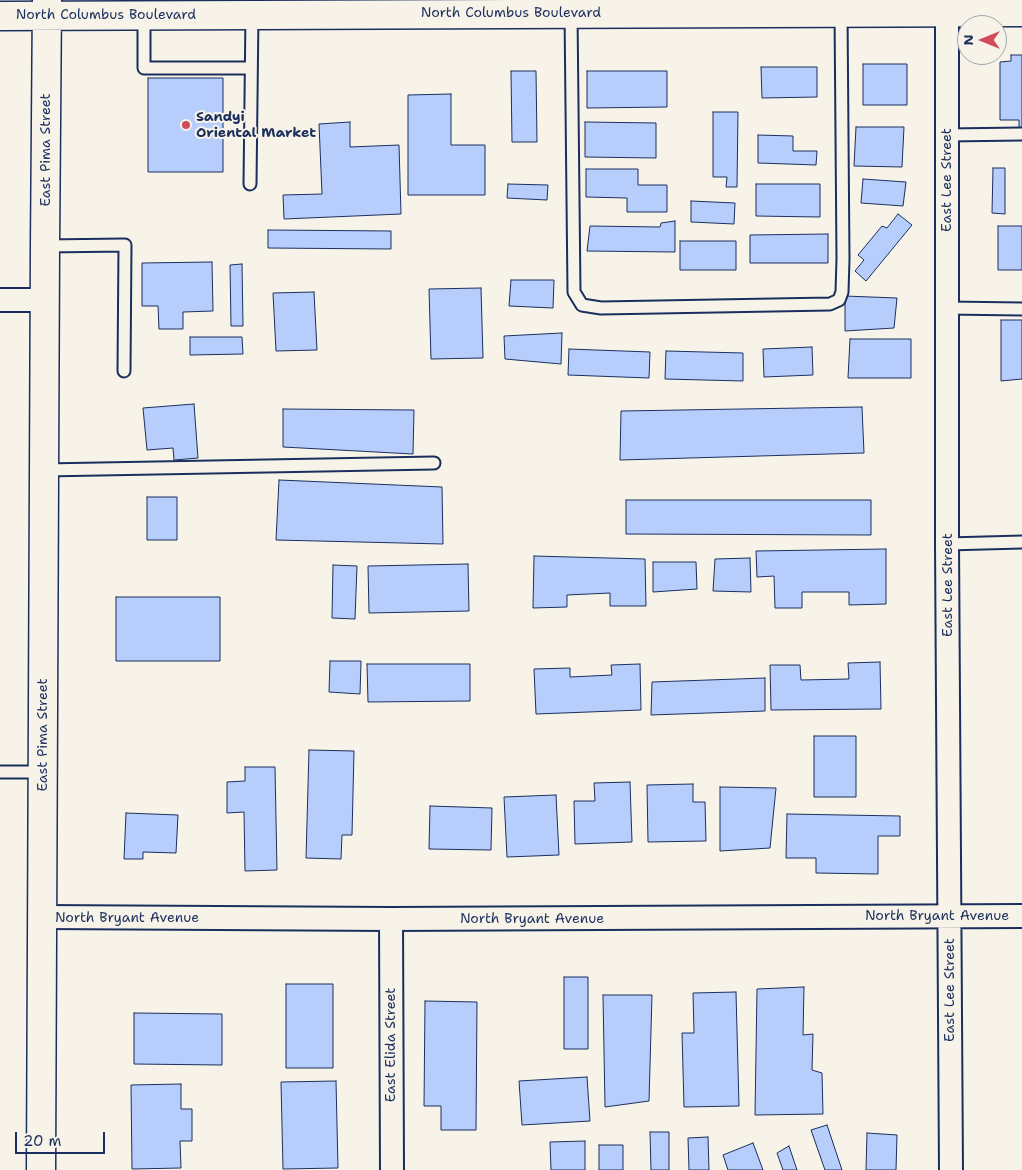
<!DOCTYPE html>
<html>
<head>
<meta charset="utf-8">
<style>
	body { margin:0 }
	#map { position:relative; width:1022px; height:1170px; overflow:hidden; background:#f7f3e8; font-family:"Shantell Sans",sans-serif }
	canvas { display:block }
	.north { position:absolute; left:957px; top:15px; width:50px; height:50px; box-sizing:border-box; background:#f7f3e8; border:1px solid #9fa5b1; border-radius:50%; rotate:270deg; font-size:14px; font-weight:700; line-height:20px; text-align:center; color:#1b2f5e }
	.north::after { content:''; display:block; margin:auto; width:18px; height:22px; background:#d1495b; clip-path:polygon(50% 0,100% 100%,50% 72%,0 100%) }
	.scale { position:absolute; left:15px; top:1132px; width:90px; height:22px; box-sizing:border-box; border:2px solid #1b2f5e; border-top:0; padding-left:6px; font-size:15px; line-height:18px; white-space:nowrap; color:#1b2f5e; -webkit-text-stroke:4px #f7f3e8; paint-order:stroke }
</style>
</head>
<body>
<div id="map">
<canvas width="1022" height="1170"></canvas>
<div class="north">N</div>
<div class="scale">20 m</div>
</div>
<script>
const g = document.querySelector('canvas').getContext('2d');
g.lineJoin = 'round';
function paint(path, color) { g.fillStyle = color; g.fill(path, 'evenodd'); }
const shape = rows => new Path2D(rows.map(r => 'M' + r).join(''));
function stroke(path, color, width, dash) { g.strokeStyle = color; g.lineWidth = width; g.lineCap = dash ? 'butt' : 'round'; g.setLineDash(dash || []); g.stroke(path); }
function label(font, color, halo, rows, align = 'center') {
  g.font = font + ' "Shantell Sans",sans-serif'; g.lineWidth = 4; g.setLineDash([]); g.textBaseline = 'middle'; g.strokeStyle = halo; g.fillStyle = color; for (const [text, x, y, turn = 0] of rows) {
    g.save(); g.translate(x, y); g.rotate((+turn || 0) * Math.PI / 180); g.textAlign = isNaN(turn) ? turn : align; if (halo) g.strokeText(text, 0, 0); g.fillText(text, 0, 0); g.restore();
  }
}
const building = shape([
	[1011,55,1022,55,1022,128,1019,128,1019,120,1000,120,1000,62,1011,61,1011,55],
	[863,64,907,64,907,105,863,105,863,64],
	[761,67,817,67,817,97,762,98,761,67],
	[511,71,536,71,537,142,512,142,511,71],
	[587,71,667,71,667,107,587,108,587,71],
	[148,78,223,78,223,172,148,172,148,78],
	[451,94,451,145,485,145,485,195,408,195,408,95,451,94],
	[713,112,738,112,737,187,726,187,727,177,713,177,713,112],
	[350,122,350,147,399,145,401,214,284,219,283,195,322,194,319,124,350,122],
	[585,122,656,123,656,158,585,157,585,122],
	[856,127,904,127,902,167,854,166,856,127],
	[758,135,793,136,793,151,817,151,816,165,758,163,758,135],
	[993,168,1005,168,1005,214,992,213,993,168],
	[586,169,638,169,638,185,667,185,667,212,627,212,627,198,586,197,586,169],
	[863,179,906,182,903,206,861,203,863,179],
	[508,184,548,185,547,200,507,198,508,184],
	[756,184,820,184,820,217,756,216,756,184],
	[691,201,735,203,734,224,691,222,691,201],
	[898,214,912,225,866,281,855,271,864,260,858,255,882,226,887,228,898,214],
	[675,221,675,252,587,251,590,226,660,227,661,223,675,221],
	[998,226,1022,226,1022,270,998,270,998,226],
	[268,230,391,231,391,249,268,248,268,230],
	[828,234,828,263,750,263,750,235,828,234],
	[680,241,736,241,736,270,680,270,680,241],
	[212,262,213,311,183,312,183,329,159,329,158,306,142,306,142,263,212,262],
	[242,264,243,326,231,326,230,265,242,264],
	[511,280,554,280,553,308,509,306,511,280],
	[481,288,483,358,431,359,429,289,481,288],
	[314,292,317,350,276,351,273,293,314,292],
	[845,296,897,298,894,328,845,331,845,296],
	[1001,320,1022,320,1022,379,1001,381,1001,320],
	[562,333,561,364,505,359,504,336,562,333],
	[190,337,242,337,243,354,190,355,190,337],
	[850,339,911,339,911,378,848,378,850,339],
	[812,347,813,375,764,377,763,349,812,347],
	[569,349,650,352,649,378,568,375,569,349],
	[666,351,743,353,743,381,665,379,666,351],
	[194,404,198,458,174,460,173,448,147,450,143,408,194,404],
	[862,407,864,453,620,460,621,411,862,407],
	[283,409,414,410,413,454,283,447,283,409],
	[279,480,442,487,443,544,276,540,279,480],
	[147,497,177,497,177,540,147,540,147,497],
	[626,500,871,500,871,535,626,534,626,500],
	[886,549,886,604,849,605,849,592,802,592,802,608,775,608,774,576,757,577,756,551,886,549],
	[534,556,645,559,646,606,610,606,610,593,567,595,567,607,533,608,534,556],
	[750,558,751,592,713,591,715,559,750,558],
	[653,562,696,562,697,589,653,592,653,562],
	[468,564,469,611,369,613,368,566,468,564],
	[333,565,357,566,355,619,332,618,333,565],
	[116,597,220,597,220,661,116,661,116,597],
	[330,661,361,661,360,694,329,692,330,661],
	[880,662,881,709,771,710,770,665,800,665,801,680,849,679,848,663,880,662],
	[367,664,470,664,470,701,368,702,367,664],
	[640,664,641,710,536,714,534,669,570,668,570,677,612,675,611,665,640,664],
	[765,678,765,711,651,715,652,682,765,678],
	[814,736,856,736,856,797,814,797,814,736],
	[309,750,354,751,352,835,342,835,341,859,306,858,309,750],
	[245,767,275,767,277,870,245,871,244,812,227,813,227,782,245,781,245,767],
	[630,782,632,842,575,844,574,801,595,801,594,783,630,782],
	[693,784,693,802,705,802,706,841,648,842,647,785,693,784],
	[720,787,776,788,770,848,720,851,720,787],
	[556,795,559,855,507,857,504,797,556,795],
	[430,806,492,808,491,850,429,849,430,806],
	[126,813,178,815,176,853,143,852,143,859,124,859,126,813],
	[787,814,900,816,900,836,878,836,878,874,816,873,816,858,786,858,787,814],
	[564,977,588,977,588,1049,564,1049,564,977],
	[286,984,333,984,333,1068,286,1068,286,984],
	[804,987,803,1035,813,1034,812,1070,822,1073,823,1114,755,1115,757,989,804,987],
	[736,992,739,1106,684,1107,682,1033,694,1033,693,993,736,992],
	[603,995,652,995,649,1101,605,1107,603,995],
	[425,1001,477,1002,476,1130,441,1130,441,1106,424,1106,425,1001],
	[134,1013,222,1014,222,1065,134,1064,134,1013],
	[587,1077,590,1121,522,1125,519,1081,587,1077],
	[336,1081,338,1168,283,1169,281,1082,336,1081],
	[181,1084,181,1109,192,1109,192,1141,180,1141,181,1168,132,1169,131,1085,181,1084],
	[827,1125,842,1170,825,1170,811,1130,827,1125],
	[650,1132,669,1132,669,1170,651,1170,650,1132],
	[867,1133,897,1135,896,1170,866,1170,867,1133],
	[708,1137,709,1170,689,1170,688,1138,708,1137],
	[585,1141,585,1170,551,1170,550,1142,585,1141],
	[753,1143,763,1170,728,1170,723,1155,753,1143],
	[599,1145,623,1145,623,1170,599,1170,599,1145],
	[789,1146,797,1170,783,1170,777,1153,789,1146]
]);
paint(building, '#b7cefc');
stroke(building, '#1b2f5e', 1);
const lane = shape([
	[571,13,574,292,582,305,601,308,830,304,839,300,842,292,843,259,841,12],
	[144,15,144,68,251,68],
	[947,135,1022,134],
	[250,184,252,14],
	[45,246,125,245,124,371],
	[947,308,1022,309],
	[44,470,434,463],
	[947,544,1022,542],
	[0,772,43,772]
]);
const street = shape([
	[947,0,947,544,951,1170],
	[0,300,45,300],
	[43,917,391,919,1022,916],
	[391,919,392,1170]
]);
const secondary = shape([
	[0,16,1022,12],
	[41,1170,45,246,47,0]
]);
stroke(lane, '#1b2f5e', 15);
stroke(street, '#1b2f5e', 26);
stroke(secondary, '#1b2f5e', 31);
stroke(lane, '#f7f3e8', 11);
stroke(street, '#f7f3e8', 22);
stroke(secondary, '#f7f3e8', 28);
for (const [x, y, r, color] of [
	[186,125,5,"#d1495b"]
]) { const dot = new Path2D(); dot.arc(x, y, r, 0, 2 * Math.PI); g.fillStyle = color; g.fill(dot); stroke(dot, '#f7f3e8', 2); }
label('14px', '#1b2f5e', '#f7f3e8', [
	["North Columbus Boulevard",511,13],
	["North Columbus Boulevard",106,15],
	["East Pima Street",46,150,-90],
	["East Lee Street",947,180,-90],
	["East Lee Street",948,585,-90],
	["East Pima Street",43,735,-90],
	["North Bryant Avenue",937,916],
	["North Bryant Avenue",127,918],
	["North Bryant Avenue",532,919],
	["East Lee Street",950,990,-90],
	["East Elida Street",391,1045,-90]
]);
label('bold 14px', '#1b2f5e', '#f7f3e8', [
	["Sandyi",196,117],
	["Oriental Market",196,133]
], 'left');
</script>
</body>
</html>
